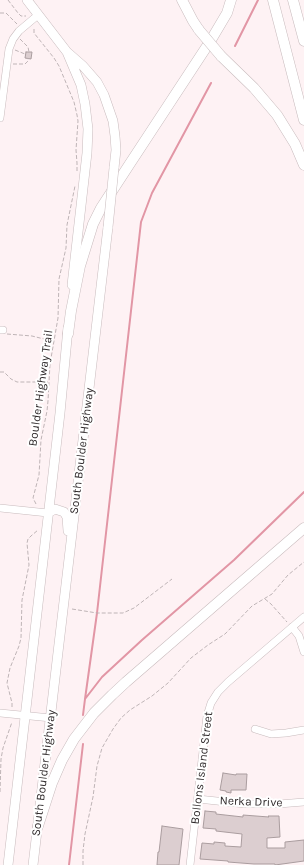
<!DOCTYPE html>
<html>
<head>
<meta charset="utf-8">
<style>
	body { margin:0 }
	canvas { display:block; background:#fef2f4 }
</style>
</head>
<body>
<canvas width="304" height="865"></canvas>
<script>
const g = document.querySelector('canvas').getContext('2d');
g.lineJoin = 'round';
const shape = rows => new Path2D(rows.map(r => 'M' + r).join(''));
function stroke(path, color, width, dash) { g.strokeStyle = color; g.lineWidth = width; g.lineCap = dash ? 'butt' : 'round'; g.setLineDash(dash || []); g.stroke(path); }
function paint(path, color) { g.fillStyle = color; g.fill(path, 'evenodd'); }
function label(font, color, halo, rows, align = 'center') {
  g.font = font + ' Karla,sans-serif'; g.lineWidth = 4; g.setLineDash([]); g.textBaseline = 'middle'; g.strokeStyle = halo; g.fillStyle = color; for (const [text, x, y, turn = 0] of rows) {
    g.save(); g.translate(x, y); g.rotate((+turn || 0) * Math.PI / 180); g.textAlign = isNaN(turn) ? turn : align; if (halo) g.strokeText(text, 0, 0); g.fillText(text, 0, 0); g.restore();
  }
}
stroke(shape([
	[235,46,258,0],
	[85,699,97,613,141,222,152,193,211,83],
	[83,715,85,699,102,677,142,640,234,560,304,492],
	[69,865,83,744]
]), '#e296a5', 2);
const building = shape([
	[26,52,32,52,31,59,25,58,26,52],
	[223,773,236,775,236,774,247,774,246,790,231,790,231,793,226,792,226,791,220,790,223,773],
	[205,811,216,812,216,814,243,817,243,815,269,817,268,816,279,816,280,837,267,838,267,848,285,848,285,842,304,840,304,861,275,865,275,864,254,864,228,862,228,861,200,859,202,843,214,844,214,842,225,843,225,846,241,847,242,834,216,831,216,829,203,828,205,811],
	[162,826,183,829,179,865,157,865,158,852,159,852,162,826]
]);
paint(building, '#dcced0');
stroke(building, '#aa9d9f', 1);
const minor = shape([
	[0,118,9,49,13,39,19,31,38,15],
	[0,330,3,330],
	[0,508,48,513],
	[292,627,299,636,304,652],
	[0,713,51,718],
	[255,729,271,734,286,733,304,730],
	[198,799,245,804,279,804,304,802],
	[190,865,207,716,211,703,218,692,228,682,304,617]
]);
const major = shape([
	[27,0,67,52,83,66,97,82,104,95,113,121,115,136,116,150,114,168],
	[67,52,81,85,85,104,88,129,87,153,72,285],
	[48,513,55,509,64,512,67,517,68,531],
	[8,865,60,413,68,328],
	[33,865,108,227]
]);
const highway = shape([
	[182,0,193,21,199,30],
	[273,0,304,120],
	[293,0,304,41],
	[221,56,254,88,277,115,295,144,304,165],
	[68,334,71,311,80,266,93,224,101,208,129,165,211,40,227,13,231,0],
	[38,826,52,783,62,760,74,739,94,713,112,695,126,682,304,528]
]);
stroke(minor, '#c8bbbd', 8);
stroke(major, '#c8bbbd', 10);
stroke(highway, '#c8bbbd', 11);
stroke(shape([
	[8,0,18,13,21,16,26,16],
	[0,13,6,13,17,24],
	[34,29,34,33,54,58,59,66,74,102,77,115,78,121,76,150,77,163,77,171],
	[20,39,28,47,29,52],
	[15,50,25,54],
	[13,64,25,64,28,61,28,58],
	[7,334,32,336,44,339,54,339],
	[0,372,4,372,11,379,17,382,48,382],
	[36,504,33,498,39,475,41,440,47,411,48,401,50,364,58,318,59,279,66,248,67,225,75,186],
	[265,599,271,604,287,622],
	[72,609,97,613,123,613,134,608,172,579],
	[12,707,12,703,7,683,10,668,19,646,21,638,22,600,29,565,27,543,28,539,31,536,38,530],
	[0,792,1,759,3,748,12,722],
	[83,865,83,851,85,834,93,797,97,766,102,748,113,729,121,718,130,710,152,696,168,683,191,658,208,645,225,634,252,606,272,594,288,575,304,562]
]), '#beb4b6', 1, [4, 2]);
stroke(minor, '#fff', 7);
stroke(major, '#fff', 9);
stroke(highway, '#fff', 10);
const majorBridge = shape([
	[108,227,114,168]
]);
const highwayBridge = shape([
	[199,30,221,56]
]);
stroke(majorBridge, '#c8bbbd', 10, []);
stroke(highwayBridge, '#c8bbbd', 11, []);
stroke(majorBridge, '#fff', 9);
stroke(highwayBridge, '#fff', 10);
label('12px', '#302b2c', '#fff', [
	["Boulder Highway Trail",41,388,-82],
	["South Boulder Highway",82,451,-83],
	["Bollons Island Street",202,768,-83],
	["South Boulder Highway",44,773,-83],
	["Nerka Drive",251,802,2]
]);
</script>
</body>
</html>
